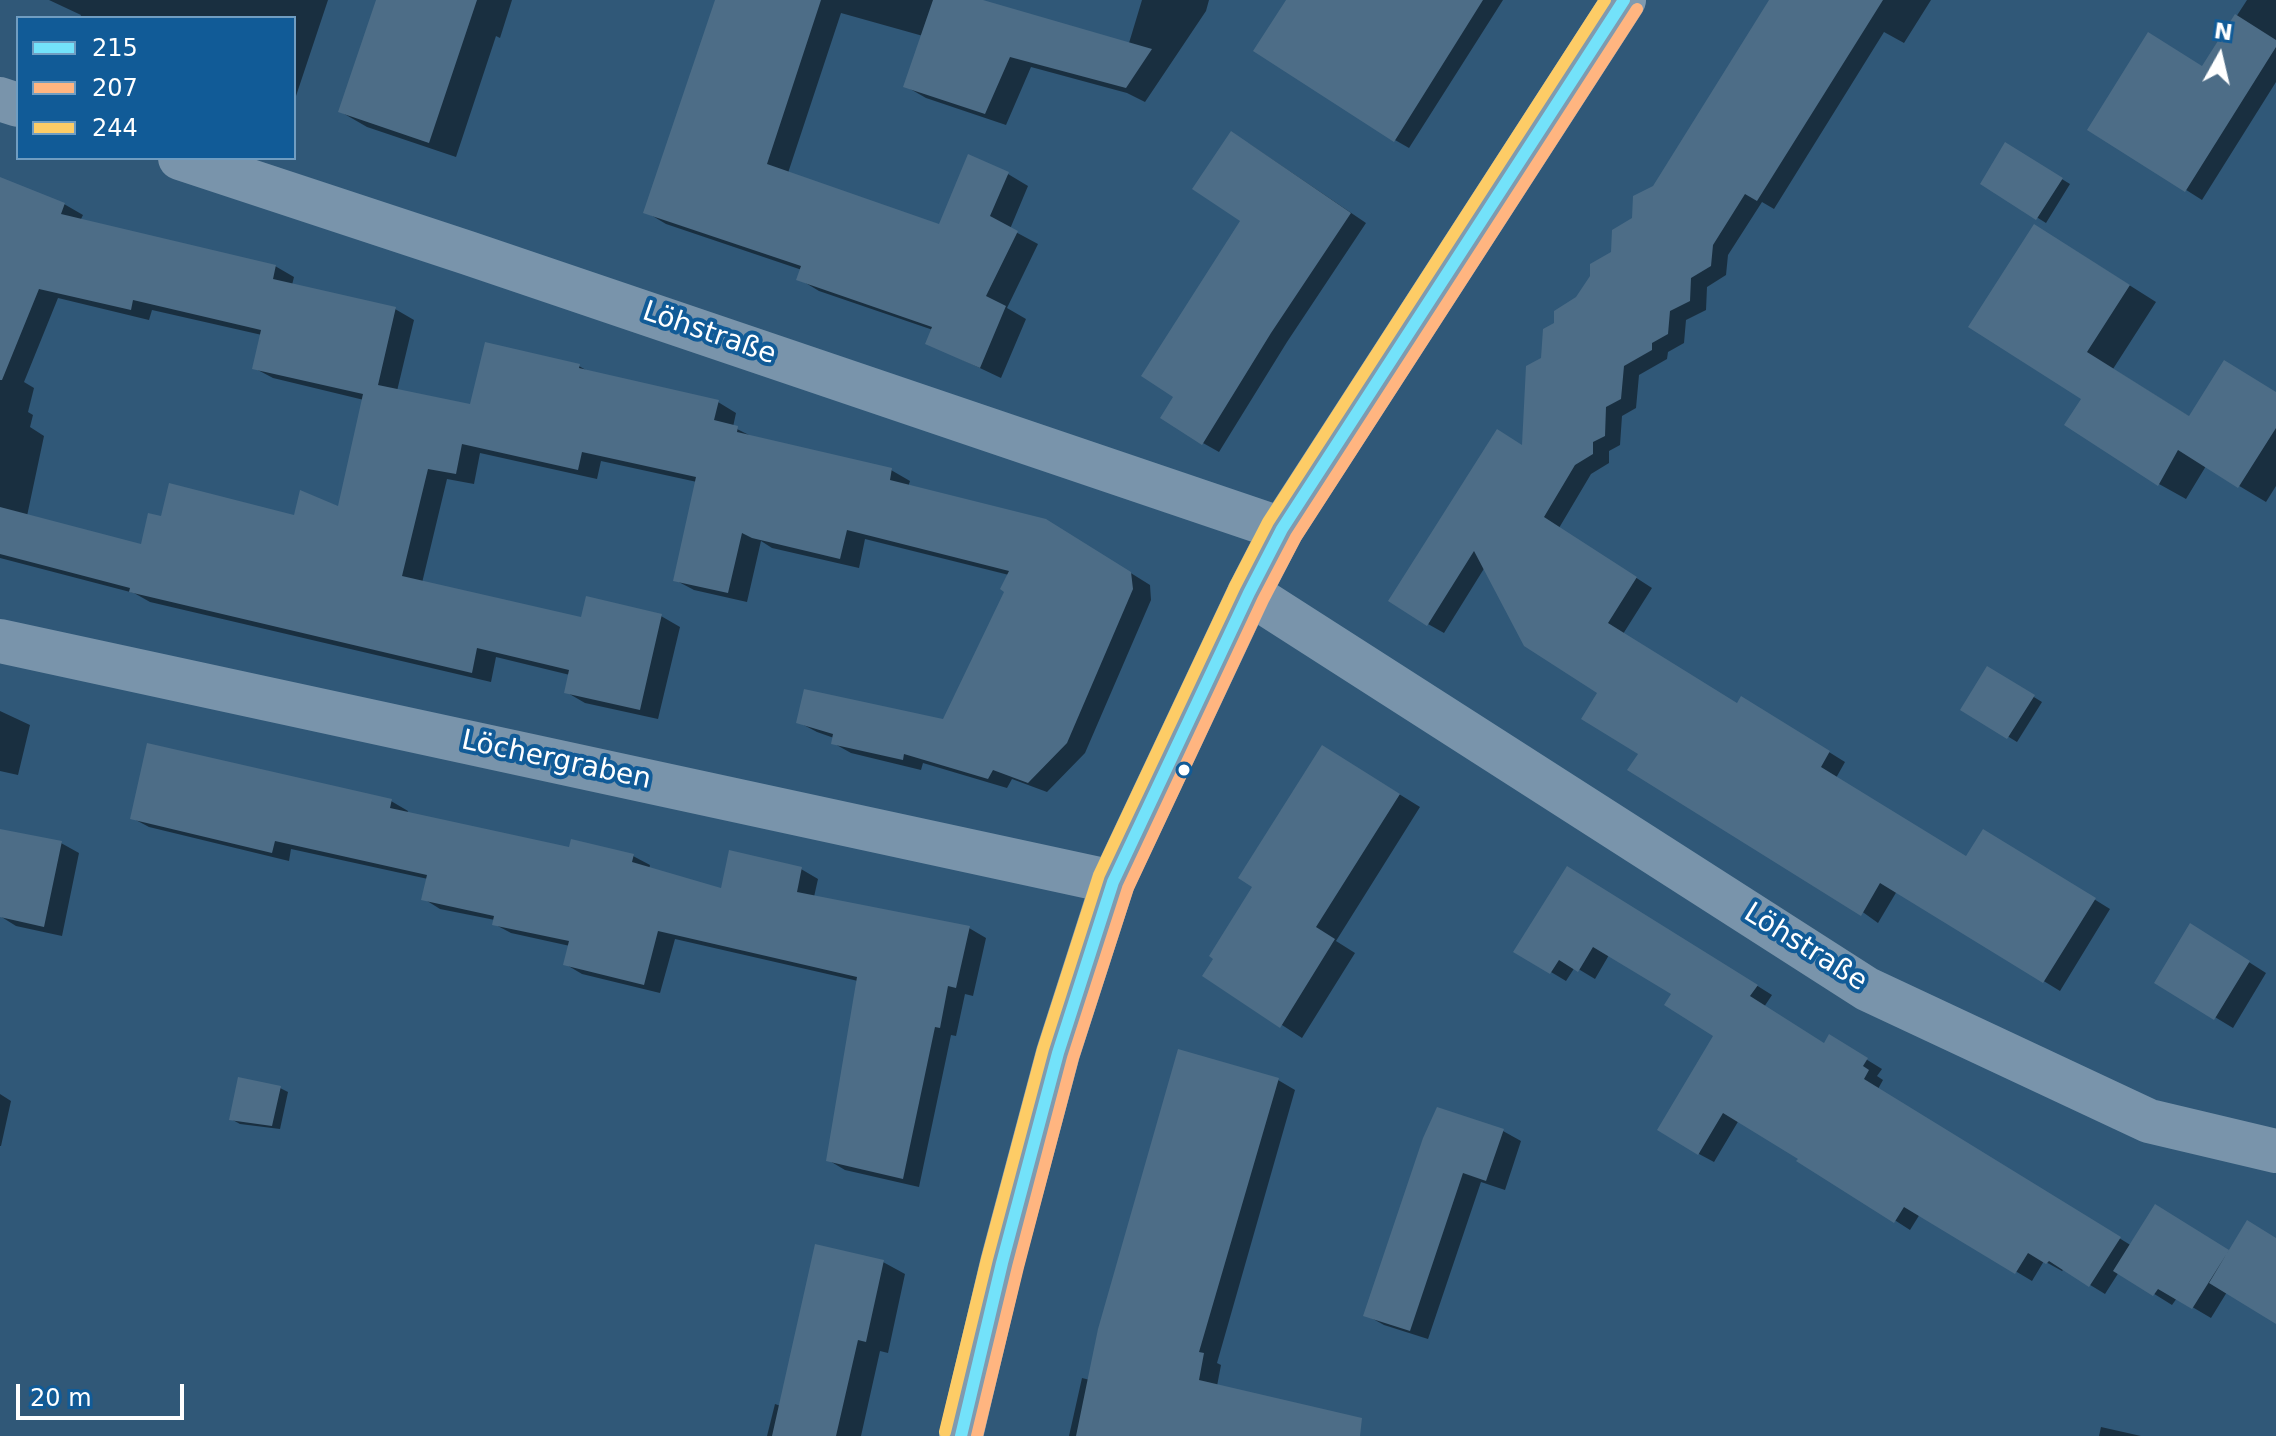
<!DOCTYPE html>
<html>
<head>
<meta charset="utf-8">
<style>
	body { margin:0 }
	#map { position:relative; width:2276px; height:1436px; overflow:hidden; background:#305878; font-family:"DejaVu Sans",sans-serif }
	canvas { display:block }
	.legend { position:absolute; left:16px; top:16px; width:280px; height:144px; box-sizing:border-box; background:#115b97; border:2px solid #709dc1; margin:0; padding:10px 14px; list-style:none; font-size:24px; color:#fff }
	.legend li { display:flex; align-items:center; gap:16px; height:40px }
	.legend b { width:40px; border:2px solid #709dc1 }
	.north { position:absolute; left:2180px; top:16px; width:80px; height:80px; -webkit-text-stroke:6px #115b97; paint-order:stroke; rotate:8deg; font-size:22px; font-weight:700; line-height:32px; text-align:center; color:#fff }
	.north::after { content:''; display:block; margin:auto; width:28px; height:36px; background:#fff; clip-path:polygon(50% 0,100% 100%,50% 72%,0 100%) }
	.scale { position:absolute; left:16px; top:1384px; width:168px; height:36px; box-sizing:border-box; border:4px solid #fff; border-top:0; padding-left:10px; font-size:24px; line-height:28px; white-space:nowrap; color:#fff; -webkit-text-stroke:6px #115b97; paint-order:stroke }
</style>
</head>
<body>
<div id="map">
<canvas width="2276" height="1436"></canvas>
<ul class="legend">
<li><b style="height:10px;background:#73e2fa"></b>215</li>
<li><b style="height:10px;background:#ffb580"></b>207</li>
<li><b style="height:10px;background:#fdcc66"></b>244</li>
</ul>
<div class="north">N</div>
<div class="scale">20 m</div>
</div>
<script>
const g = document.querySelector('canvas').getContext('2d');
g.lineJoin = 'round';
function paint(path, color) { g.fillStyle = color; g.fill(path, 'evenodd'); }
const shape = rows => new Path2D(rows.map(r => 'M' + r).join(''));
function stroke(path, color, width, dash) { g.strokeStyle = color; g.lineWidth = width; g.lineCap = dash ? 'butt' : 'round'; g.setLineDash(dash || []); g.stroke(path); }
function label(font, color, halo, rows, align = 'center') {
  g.font = font + ' "DejaVu Sans",sans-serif'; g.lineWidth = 8; g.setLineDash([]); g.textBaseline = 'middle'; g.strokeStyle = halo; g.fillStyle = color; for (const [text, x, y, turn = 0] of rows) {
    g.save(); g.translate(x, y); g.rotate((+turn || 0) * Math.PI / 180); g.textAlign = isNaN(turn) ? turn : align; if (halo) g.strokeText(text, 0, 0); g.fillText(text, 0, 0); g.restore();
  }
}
paint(shape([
	[49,0,328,0,295,99,294,18,80,18,81,15],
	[378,0,512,0,500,38,496,36,456,157,367,127,341,112],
	[717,0,976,0,1129,43,1142,0,1209,0,1206,11,1145,102,1127,93,1031,67,1006,125,926,98,905,86,923,36,841,13,788,173,940,226,1008,174,1028,186,1010,229,1038,244,1007,308,1026,319,1001,378,927,343,933,330,819,291,799,279,802,270,666,224,646,212],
	[1289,0,1503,0,1409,148,1395,140],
	[1775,0,1931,0,1904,43,1884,32,1774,209,1762,202,1728,255,1726,275,1707,287,1706,310,1686,320,1684,343,1668,352,1667,359,1639,375,1636,408,1622,416,1620,445,1609,451,1609,463,1591,474,1559,528,1652,588,1623,634,1738,705,1758,708,1845,762,1836,778,1967,858,2000,841,2110,909,2060,991,1897,891,1878,923,1641,753,1600,693,1485,567,1444,633,1428,624,1524,448,1543,359,1556,324,1612,253],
	[2247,0,2276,0,2276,82,2202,200,2090,129,2203,68],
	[1248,143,1366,223,1287,342,1219,452,1203,443,1176,396,1243,221],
	[2006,145,2070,184,2046,223,1982,183],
	[0,179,64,204,83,215,80,221,275,266,294,277,292,285,395,309,414,320,397,391,471,406,579,366,591,373,718,402,736,413,733,427,757,439,891,470,910,481,908,487,1065,532,1150,585,1151,600,1085,753,1047,792,1012,779,1007,788,923,763,921,770,851,753,833,743,834,738,817,732,798,722,944,722,1007,591,1009,575,865,539,859,568,772,548,761,541,747,602,694,590,675,580,697,482,601,461,597,479,480,453,474,484,447,479,422,583,583,620,661,616,680,627,658,719,585,703,566,692,570,675,496,657,491,682,150,602,134,593,0,558],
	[58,298,149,320,152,310,262,335,254,368,273,378,364,400,340,509,296,517,162,519,142,546,27,516,44,436,30,427,33,415,28,412,34,388,24,382],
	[2061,242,2156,302,2113,369,2190,417,2276,393,2276,486,2266,502,2206,466,2186,499,2159,484,2084,399],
	[1988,669,2042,702,2017,742,1963,709],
	[0,711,30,725,18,775,0,771],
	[1344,760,1420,807,1336,941,1355,953,1302,1038,1205,975],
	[391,801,408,811,407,814,570,849,633,856,650,865,649,869,722,890,801,869,818,879,814,897,969,928,986,938,973,996,965,994,956,1036,951,1035,919,1187,845,1170,828,1160,858,981,675,939,660,993,582,974,565,964,570,946,511,933,494,924,495,920,440,909,424,899,428,879,291,849,289,861,149,827,132,818],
	[61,843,79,853,62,936,16,926,0,916,0,905],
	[1583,877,1772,995,1764,1007,1825,1045,1830,1037,1882,1069,1877,1076,1883,1080,1878,1089,2132,1246,2230,1252,2276,1240,2276,1322,2227,1292,2211,1318,2177,1298,2172,1305,2119,1272,2105,1294,2064,1269,2062,1271,2044,1261,2032,1281,1920,1214,1910,1230,1739,1120,1714,1162,1699,1154,1716,1036,1674,994,1609,955,1595,979,1575,967,1566,981,1516,951],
	[2208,936,2266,973,2233,1028,2157,982],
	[1278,1080,1295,1090,1217,1363,1221,1365,1217,1386,1298,1436,1069,1436,1082,1378,1090,1380],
	[280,1088,288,1092,280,1129,240,1124,231,1119],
	[0,1094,11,1101,1,1146,0,1146],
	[1503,1131,1521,1141,1505,1190,1481,1182,1428,1339,1384,1325,1366,1315,1425,1139],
	[883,1262,905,1274,888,1353,880,1351,861,1436,767,1436,775,1404,781,1406],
	[2101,1427,2141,1436,2099,1436]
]), '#0007');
paint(shape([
	[376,0,477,0,429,143,338,112],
	[715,0,821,0,767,164,939,224,968,154,1009,172,990,216,1018,231,986,296,1006,306,980,368,925,344,932,327,796,280,801,266,643,213],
	[933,0,983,0,1152,49,1126,88,1010,57,985,114,903,87],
	[1286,0,1483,0,1394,142,1253,51],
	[1769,0,1883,0,1757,201,1745,194,1713,245,1711,266,1691,278,1690,301,1670,311,1668,334,1652,343,1652,350,1624,366,1621,399,1606,407,1605,436,1593,442,1593,454,1575,465,1544,517,1637,577,1608,623,1737,703,1741,696,1830,751,1821,767,1966,856,1983,829,2096,898,2043,983,1880,883,1861,916,1627,770,1638,754,1581,719,1597,693,1524,646,1474,551,1427,626,1388,601,1497,429,1522,445,1526,366,1541,358,1543,329,1554,323,1554,311,1576,297,1590,276,1590,264,1611,252,1612,230,1632,218,1633,196,1653,186],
	[2235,14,2276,40,2276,47,2185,192,2087,130,2148,32,2202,66],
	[1231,131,1351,213,1271,333,1202,445,1160,418,1173,397,1141,376,1240,221,1192,189],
	[2005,142,2063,178,2036,220,1980,184],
	[0,177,65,203,61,214,276,265,273,279,396,307,378,385,470,404,485,342,580,364,579,368,719,400,714,420,738,426,737,432,892,468,890,480,1046,519,1131,572,1133,589,1067,743,1028,783,993,770,988,779,904,754,903,760,831,744,833,734,796,723,804,689,943,719,1004,592,1000,589,1009,571,847,530,840,559,752,538,742,533,728,593,673,581,696,477,582,452,578,470,462,444,456,474,428,469,402,576,581,617,586,596,662,614,640,710,564,693,569,670,477,648,472,673,129,592,130,588,0,554,0,507,141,544,148,513,161,516,169,483,294,515,300,490,338,506,363,394,252,369,261,330,133,300,131,310,39,289,2,380,0,380],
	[2034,224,2130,285,2087,352,2189,416,2224,360,2276,392,2276,428,2238,488,2178,450,2158,486,2064,425,2081,399,1968,327],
	[1987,666,2035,695,2007,739,1960,710],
	[147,743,392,799,390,808,569,847,571,839,634,854,632,862,721,888,729,850,802,867,797,892,970,926,956,988,948,986,940,1028,935,1027,903,1179,826,1161,857,977,658,931,644,985,563,965,569,941,492,925,494,916,421,900,427,875,275,841,272,853,130,819],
	[1322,745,1400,794,1316,927,1335,939,1280,1028,1202,976,1213,959,1209,956,1252,887,1238,878],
	[0,829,62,841,44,927,0,917],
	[1567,866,1758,985,1750,996,1824,1043,1829,1034,1868,1058,1863,1066,1869,1070,1864,1079,2121,1237,2089,1287,2049,1261,2046,1264,2028,1253,2015,1274,1904,1207,1894,1223,1796,1161,1798,1159,1723,1113,1698,1155,1657,1130,1713,1036,1664,1005,1671,994,1593,947,1578,972,1559,960,1550,974,1513,952],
	[2190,923,2250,961,2214,1020,2154,983],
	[1178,1049,1279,1078,1199,1352,1204,1353,1199,1380,1362,1418,1360,1436,1076,1436,1098,1329],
	[238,1077,281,1086,272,1126,229,1120],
	[1437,1107,1504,1129,1486,1181,1463,1173,1410,1331,1363,1316,1423,1138],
	[2155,1204,2229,1250,2192,1309,2158,1289,2153,1296,2113,1271],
	[2247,1220,2276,1238,2276,1324,2209,1283],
	[815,1244,884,1260,866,1342,858,1340,836,1436,772,1436]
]), '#4d6d87');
stroke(shape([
	[0,99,18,105],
	[180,158,468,253,1282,529],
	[1249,593,1867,989,2149,1121,2276,1151],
	[0,641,1113,882]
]), '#7994ab', 44);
stroke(shape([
	[961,1436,1002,1263,1058,1053,1113,882,1249,593,1282,529,1624,0]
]), '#809aaf', 44);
stroke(shape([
	[961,1436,1002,1263,1058,1053,1113,882,1249,593,1282,529,1624,0]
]), '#73e2fa', 12);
stroke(shape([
	[977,1436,1018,1267,1073,1058,1128,888,1263,600,1296,537,1637,9]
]), '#ffb580', 12);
stroke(shape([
	[945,1432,987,1259,1043,1049,1099,875,1235,586,1268,522,1605,0]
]), '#fdcc66', 12);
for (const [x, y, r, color] of [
	[1184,770,7,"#fff"]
]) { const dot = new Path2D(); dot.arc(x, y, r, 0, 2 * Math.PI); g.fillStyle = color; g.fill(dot); stroke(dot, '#115b97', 3); }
label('28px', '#fff', '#115b97', [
	["Löhstraße",709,334,19],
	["Löchergraben",556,761,12],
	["Löhstraße",1805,948,32]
]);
</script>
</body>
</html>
